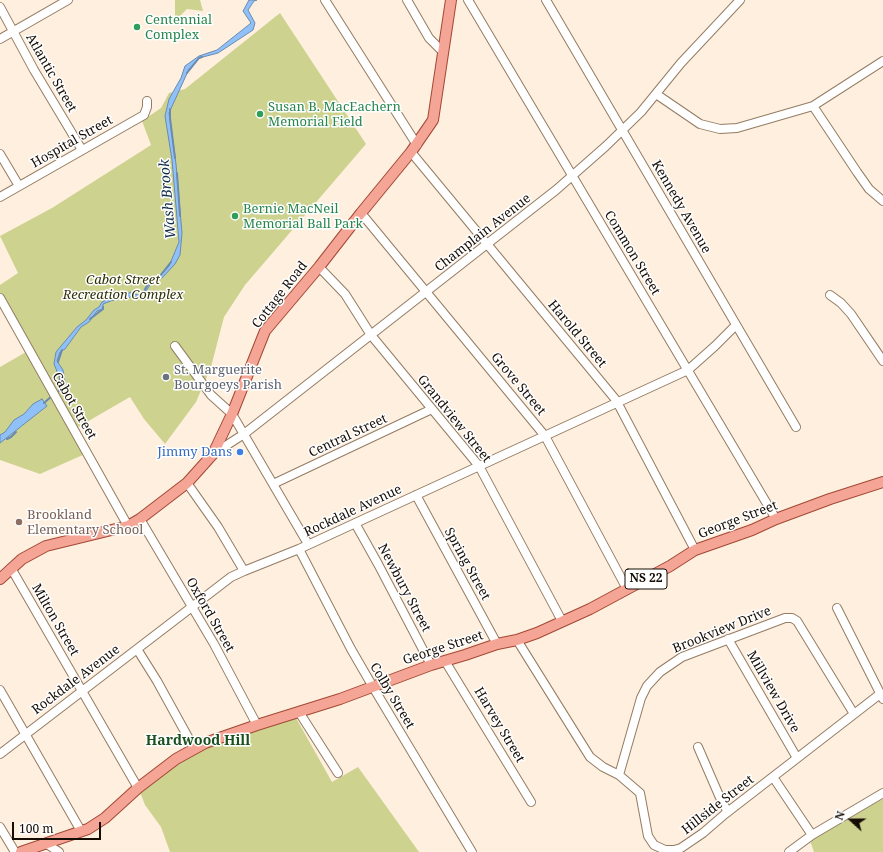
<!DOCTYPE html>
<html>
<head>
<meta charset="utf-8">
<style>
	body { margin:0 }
	#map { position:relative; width:883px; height:852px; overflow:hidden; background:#ffefdf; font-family:"Noto Serif",serif }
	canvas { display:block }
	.north { position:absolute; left:831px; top:800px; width:40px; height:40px; -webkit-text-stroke:3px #fff; paint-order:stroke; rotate:291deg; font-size:11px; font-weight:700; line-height:16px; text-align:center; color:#150c04 }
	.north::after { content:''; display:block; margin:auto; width:14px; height:18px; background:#150c04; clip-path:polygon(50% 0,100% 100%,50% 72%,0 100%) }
	.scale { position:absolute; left:12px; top:822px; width:89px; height:18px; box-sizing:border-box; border:2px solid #150c04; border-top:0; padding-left:5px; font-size:12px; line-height:14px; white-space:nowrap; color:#150c04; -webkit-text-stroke:3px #fff; paint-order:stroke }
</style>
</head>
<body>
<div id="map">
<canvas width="883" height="852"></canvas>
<div class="north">N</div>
<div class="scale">100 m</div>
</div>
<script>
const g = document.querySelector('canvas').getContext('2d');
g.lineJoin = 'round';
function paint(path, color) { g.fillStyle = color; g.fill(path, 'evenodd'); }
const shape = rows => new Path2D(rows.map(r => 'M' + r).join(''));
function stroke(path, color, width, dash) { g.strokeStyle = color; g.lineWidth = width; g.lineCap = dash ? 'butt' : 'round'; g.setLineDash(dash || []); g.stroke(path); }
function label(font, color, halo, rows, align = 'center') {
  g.font = font + ' "Noto Serif",serif'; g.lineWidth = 3; g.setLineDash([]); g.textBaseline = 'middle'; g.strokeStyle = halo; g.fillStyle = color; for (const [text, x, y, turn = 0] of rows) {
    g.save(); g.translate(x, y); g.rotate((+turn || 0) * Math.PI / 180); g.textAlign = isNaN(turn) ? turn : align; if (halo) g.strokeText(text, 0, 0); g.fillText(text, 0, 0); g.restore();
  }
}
paint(shape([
	[175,0,200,0,203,11,187,9,175,21],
	[280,13,366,144,245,285,224,317,211,367,196,402,165,444,144,419,130,397,73,430,85,454,40,474,0,460,0,367,26,352,0,305,0,285,18,273,0,236,52,208,151,145,142,121,161,108,169,93,185,89],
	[296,718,332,782,358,767,419,852,170,852,161,827,145,805,140,792,184,758,196,751,254,731],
	[883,799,883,852,814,852,808,835]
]), '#cdd38f');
const water = shape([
	[249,0,257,0,254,1,248,10,255,23,253,30,218,53,199,58,189,69,169,113,176,164,182,233,180,255,175,264,162,278,151,283,145,293,138,297,132,296,126,299,121,297,103,304,103,309,97,311,89,322,81,327,65,349,60,352,57,361,63,370,65,383,60,379,54,364,56,352,77,327,86,320,94,310,99,307,102,302,119,294,125,295,131,292,137,295,144,292,149,282,160,276,169,266,179,242,172,160,165,116,169,99,181,78,185,66,199,56,217,50,251,23,243,11,249,0],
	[42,399,47,406,0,443,0,435,5,432,14,420,24,414,33,404,42,399]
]);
paint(water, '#8fc1f8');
stroke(water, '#6a8baf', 1);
stroke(shape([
	[187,73,199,58,202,57],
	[170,109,170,118,175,158],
	[177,173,180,216],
	[142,295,149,282,160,276,171,262],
	[111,300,124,297],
	[90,319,103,309,103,307],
	[58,362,62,350],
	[56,393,59,391,60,376],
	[44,403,53,395],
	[7,439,11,437,16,432]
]), '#6a8baf', 2);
const minor = shape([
	[325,0,417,145],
	[407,0,429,38,442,51],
	[468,0,776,519],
	[546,0,796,427],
	[0,7,34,70,82,150],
	[0,39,68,0],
	[656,94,700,124,720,129,737,128,813,106,883,61],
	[813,106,857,172,869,189,883,201],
	[411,152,616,400,695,550],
	[0,154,19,186],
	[0,197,144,115,147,107,147,101],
	[361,213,545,436,627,589],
	[319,267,345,294,371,335,479,466,562,621],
	[830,295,841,303,851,314,883,361],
	[0,298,128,526],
	[175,346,211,395,232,414,308,544],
	[213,454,244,434,556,190,606,146,641,112,681,63,740,0],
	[187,483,218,527,244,571],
	[273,484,432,409],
	[416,495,497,644],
	[140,519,214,644,257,725],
	[355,523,378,564,431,665],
	[299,549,351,649,373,687,472,852],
	[11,568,138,788],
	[837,608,883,699],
	[728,639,797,758],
	[517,640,590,757,603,767,619,775,640,793,648,836,654,845,665,850,674,850,681,848,703,833,725,814,880,694],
	[137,649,157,681,194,748],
	[445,661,531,802],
	[0,690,81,831],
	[299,712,338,773],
	[698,747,721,800,728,812],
	[0,754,231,577,244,571,299,549,688,370,715,346,736,325],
	[619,775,641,698,647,686,660,672,682,657,785,618,792,618,797,621,854,714],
	[773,777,812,835],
	[0,827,15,852],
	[47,844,59,852],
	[789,852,812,835,883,793]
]);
const major = shape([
	[0,579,22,559,46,546,128,526,140,519,187,483,213,454,232,414,265,331,319,267,361,213,411,152,433,120,451,0],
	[21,852,88,829,105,818,138,788,176,759,205,743,257,725,340,699,431,665,465,655,497,644,517,640,537,633,590,609,670,566,695,550,752,530,776,519,830,499,883,482]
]);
stroke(minor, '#937c63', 10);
stroke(major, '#a24835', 12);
stroke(minor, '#fff', 8);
stroke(major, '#f5a595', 10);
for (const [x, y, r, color] of [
	[137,27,4,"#2e9e5b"],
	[260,114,4,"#2e9e5b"],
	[235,216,4,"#2e9e5b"],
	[166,377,4,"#6b7280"],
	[240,452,4,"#3f7fe0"],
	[19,522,4,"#8d6e63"]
]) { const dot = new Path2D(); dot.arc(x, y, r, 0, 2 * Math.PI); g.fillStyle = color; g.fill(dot); stroke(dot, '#fff', 1.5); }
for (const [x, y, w] of [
	[646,579,42]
]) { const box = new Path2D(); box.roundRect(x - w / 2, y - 10, w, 20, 3); g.fillStyle = '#fff'; g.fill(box); stroke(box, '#150c04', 1); }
label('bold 12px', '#150c04', null, [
	["NS 22",646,579]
]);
label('13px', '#27864d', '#fff', [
	["Centennial",145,20],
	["Complex",145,35],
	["Susan B. MacEachern",268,107],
	["Memorial Field",268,122],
	["Bernie MacNeil",243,209],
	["Memorial Ball Park",243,224]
], 'left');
label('13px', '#150c04', '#fff', [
	["Atlantic Street",51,73,60],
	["Hospital Street",72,142,-30],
	["Kennedy Avenue",681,207,60],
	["Champlain Avenue",483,233,-38],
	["Common Street",632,253,59],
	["Cottage Road",280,295,-52],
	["Harold Street",577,334,50],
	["Grove Street",518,384,50],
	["Cabot Street",74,406,60],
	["Grandview Street",454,419,51],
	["Central Street",348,436,-25],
	["Rockdale Avenue",353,511,-25],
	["George Street",738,520,-21],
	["Spring Street",467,564,61],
	["Newbury Street",404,588,62],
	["Oxford Street",210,615,60],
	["Milton Street",55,620,60],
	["Brookview Drive",722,630,-22],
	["George Street",443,648,-18],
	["Rockdale Avenue",76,680,-37],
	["Millview Drive",773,692,60],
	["Colby Street",392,696,59],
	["Harvey Street",499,725,59],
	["Hillside Street",718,805,-38]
]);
label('italic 13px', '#2d2f05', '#fff', [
	["Cabot Street",123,280],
	["Recreation Complex",123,295]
]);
label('13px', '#5b616d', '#fff', [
	["St. Marguerite",174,370],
	["Bourgoeys Parish",174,385]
], 'left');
label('13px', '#366cbe', '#fff', [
	["Jimmy Dans",232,452]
], 'right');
label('13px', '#785e54', '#fff', [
	["Brookland",27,515],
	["Elementary School",27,530]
], 'left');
label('italic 14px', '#112c47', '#fff', [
	["Wash Brook",168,199,-95]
]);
label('bold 14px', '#19501d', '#fff', [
	["Hardwood Hill",198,741]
]);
</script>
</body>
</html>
